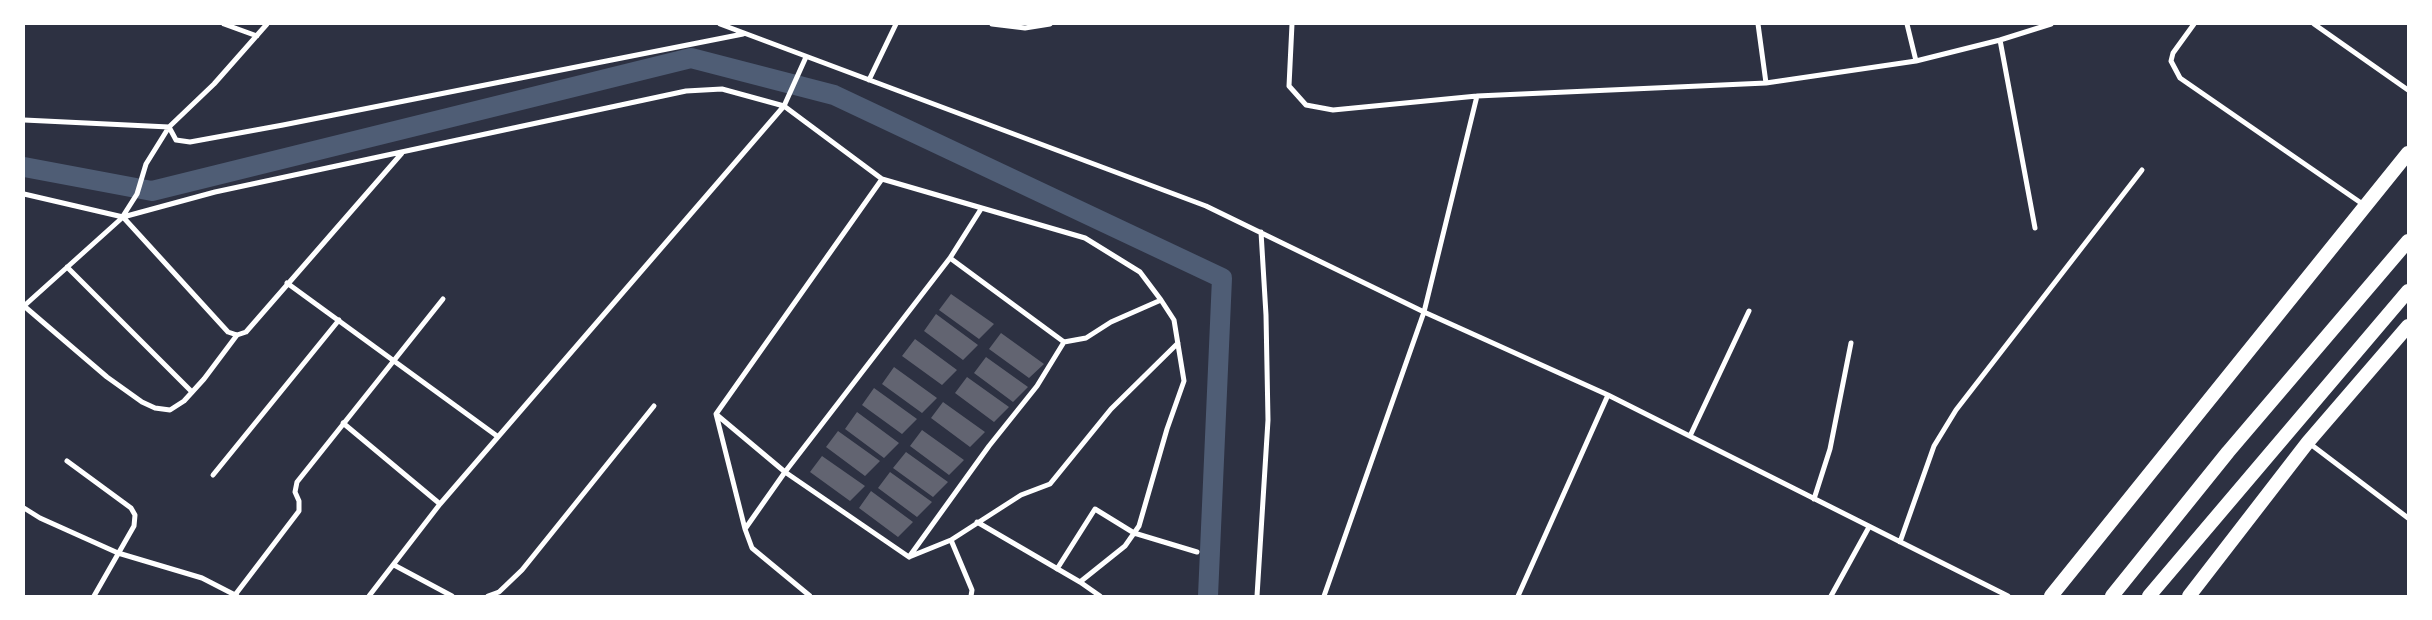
<!DOCTYPE html>
<html>
<head>
<meta charset="utf-8">
<style>
	body { margin:0 }
	#map { position:relative; width:2432px; height:620px; overflow:hidden; background:#2d3142; font-family:Ubuntu,sans-serif }
	canvas { display:block }
	.frame { position:absolute; inset:0; border:25px solid #fff; pointer-events:none }
</style>
</head>
<body>
<div id="map">
<canvas width="2432" height="620"></canvas>
<div class="frame"></div>
</div>
<script>
const g = document.querySelector('canvas').getContext('2d');
g.lineJoin = 'round';
const shape = rows => new Path2D(rows.map(r => 'M' + r).join(''));
function stroke(path, color, width, dash) { g.strokeStyle = color; g.lineWidth = width; g.lineCap = dash ? 'butt' : 'round'; g.setLineDash(dash || []); g.stroke(path); }
function paint(path, color) { g.fillStyle = color; g.fill(path, 'evenodd'); }
stroke(shape([
	[24,167,152,191,691,58,834,95,1222,278,1208,596]
]), '#4f5d75', 20);
paint(shape([
	[951,294,994,324,979,339,939,310],
	[936,314,978,345,963,360,924,331],
	[1001,333,1044,364,1029,378,989,349],
	[915,339,957,370,942,385,902,356],
	[986,357,1028,387,1013,402,974,373],
	[894,367,937,398,922,413,882,384],
	[967,377,1009,407,994,422,955,393],
	[874,388,917,419,902,434,862,405],
	[943,402,985,432,970,447,931,418],
	[857,412,899,443,884,458,845,429],
	[922,430,964,460,949,475,910,446],
	[838,431,880,461,865,476,826,447],
	[906,452,948,482,933,497,893,468],
	[822,456,865,486,850,501,810,472],
	[890,472,932,502,917,517,878,488],
	[871,491,913,522,898,537,859,508]
]), '#626471');
stroke(shape([
	[224,24,257,36],
	[720,24,1206,206,1424,312,1608,395,2008,596],
	[992,24,1025,28,1050,24],
	[1292,24,1289,86,1306,105,1333,110,1477,96,1766,83,1916,61,2000,40,2051,24],
	[1758,24,1766,83],
	[1907,24,1916,61],
	[2194,24,2173,53,2171,61,2180,78,2364,205],
	[2314,24,2408,90],
	[2000,40,2035,228],
	[869,80,896,24],
	[24,120,169,127,176,140,190,142,283,125,743,34],
	[24,194,123,217,228,332,237,335,246,332,402,153],
	[123,216,137,194,146,164,169,127,214,84,267,24],
	[950,258,1064,342],
	[67,267,192,392],
	[287,283,497,436],
	[24,306,123,217,215,192,686,91,722,89,784,106,882,179,1085,238,1140,272,1161,300,1174,320,1184,381,1167,429,1139,526,1125,546,1080,582],
	[24,306,107,377,142,402,155,408,170,410,184,401,204,379,237,335],
	[717,415,785,472,909,557,951,540,972,590,971,596],
	[343,423,440,504],
	[1690,436,1749,311],
	[2309,443,2408,518],
	[67,461,131,508,135,515,134,526,94,596],
	[213,475,339,320],
	[1814,499,1830,449,1851,343],
	[24,508,40,518,118,553,202,578,237,596],
	[977,522,1080,582,1100,596],
	[745,529,716,414,882,179],
	[951,540,1021,495,1050,484,1111,409,1178,343],
	[1900,542,1934,446,1956,410,2142,170],
	[909,557,989,446,1037,386,1064,342,1086,338,1111,322,1161,300],
	[394,565,452,596],
	[1057,569,1095,509,1134,533,1197,552],
	[235,595,299,511,299,501,295,492,297,482,443,299],
	[369,596,440,504,784,106,806,57],
	[488,596,499,592,522,570,654,406],
	[810,596,752,548,745,529,785,472,950,258,981,209],
	[1257,596,1268,420,1266,315,1261,232],
	[1324,596,1424,312,1477,96],
	[1518,596,1608,395],
	[1831,596,1869,527]
]), '#fff', 5);
stroke(shape([
	[2051,596,2408,153],
	[2112,596,2228,452,2408,241],
	[2149,596,2408,291],
	[2189,596,2308,442,2408,326]
]), '#fff', 14);
</script>
</body>
</html>
